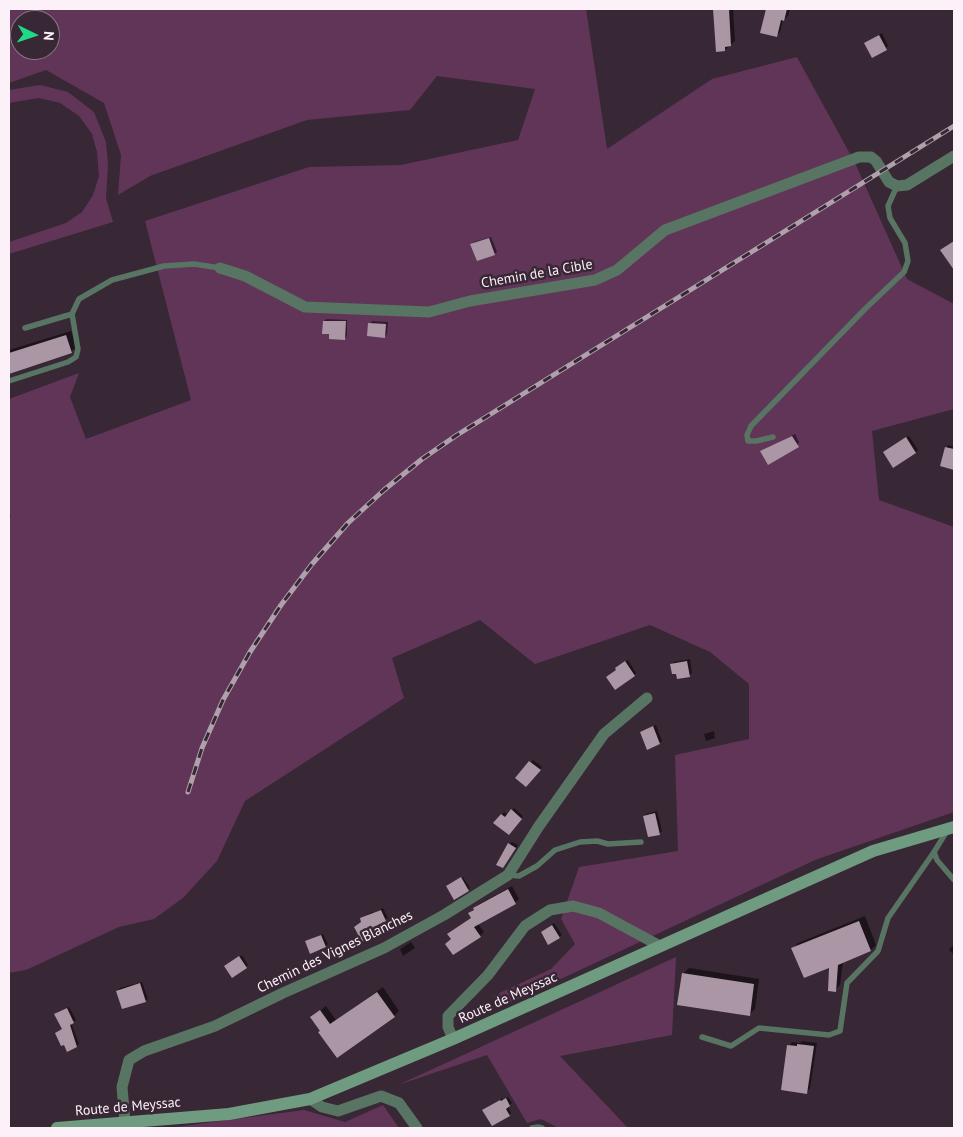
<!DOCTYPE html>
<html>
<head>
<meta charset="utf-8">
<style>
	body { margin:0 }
	#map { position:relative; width:963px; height:1137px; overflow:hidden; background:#382734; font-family:"PT Sans",sans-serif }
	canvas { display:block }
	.frame { position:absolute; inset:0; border:10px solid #fcf0f9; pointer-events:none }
	.north { position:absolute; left:10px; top:10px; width:50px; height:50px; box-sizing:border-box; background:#382734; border:1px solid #867783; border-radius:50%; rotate:94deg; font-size:14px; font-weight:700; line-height:20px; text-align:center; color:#fcf0f9 }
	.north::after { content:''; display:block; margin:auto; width:18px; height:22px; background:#21d887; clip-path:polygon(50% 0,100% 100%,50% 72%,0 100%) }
</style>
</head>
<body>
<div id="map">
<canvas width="963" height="1137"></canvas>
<div class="frame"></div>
<div class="north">N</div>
</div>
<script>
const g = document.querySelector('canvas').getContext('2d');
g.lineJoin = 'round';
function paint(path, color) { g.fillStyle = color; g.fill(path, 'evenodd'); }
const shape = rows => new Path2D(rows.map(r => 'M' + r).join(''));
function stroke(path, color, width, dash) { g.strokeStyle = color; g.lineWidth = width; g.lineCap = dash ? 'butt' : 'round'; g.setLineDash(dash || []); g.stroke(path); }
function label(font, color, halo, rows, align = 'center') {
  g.font = font + ' "PT Sans",sans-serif'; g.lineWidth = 5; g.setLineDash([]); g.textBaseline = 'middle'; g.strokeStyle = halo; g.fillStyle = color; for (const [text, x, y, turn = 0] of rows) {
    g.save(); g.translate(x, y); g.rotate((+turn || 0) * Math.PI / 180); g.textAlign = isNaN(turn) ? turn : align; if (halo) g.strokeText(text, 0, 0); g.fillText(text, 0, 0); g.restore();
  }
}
paint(shape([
	[9,9,586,9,607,149,712,79,797,57,855,163,907,279,954,304,954,409,872,431,879,500,954,527,954,812,815,860,501,1007,493,996,551,969,575,944,561,919,579,867,678,851,675,755,749,739,749,684,710,652,650,625,535,664,480,620,392,658,404,698,245,801,217,861,183,898,154,919,119,927,26,970,9,973,9,518,11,516,9,510,9,399,79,373,70,397,86,439,191,400,145,221,309,167,401,165,518,140,535,89,437,76,410,110,307,120,150,176,118,195,121,155,104,103,46,70,9,83],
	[20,20,50,20,50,50,20,50],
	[40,85,68,92,94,112,106,142,108,165,106,198,113,222,9,254,9,242,66,223,82,212,93,195,99,176,97,152,92,134,79,116,60,103,39,98,9,103,9,90],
	[676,957,672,1035,560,1056,628,1128,558,1128,541,1119,527,1123,487,1055,398,1085],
	[383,1105,399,1128,168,1128,304,1110,345,1122]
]), '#613558');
paint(shape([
	[716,9,733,9,735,41,725,50],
	[768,9,790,9,788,16,783,20,780,32,776,36,762,32],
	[882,33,888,46,886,48,865,43],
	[491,237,497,252,494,254,472,244,474,242],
	[326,319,347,320,347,336,345,338,330,333,324,321],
	[372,321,388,322,387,334,385,337,370,324],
	[71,331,77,346,72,351,9,372,9,350],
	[795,434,799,442,796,447,761,452],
	[909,436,918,450,916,452,887,450],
	[948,445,954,447,954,468,941,465,946,448],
	[690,659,692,673,689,676,672,664,674,662],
	[628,660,636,673,634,675,618,670,619,666],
	[656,725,662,741,660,743,641,732],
	[714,731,715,738,706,741,704,734],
	[533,760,542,767,526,785,517,778],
	[514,808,523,816,511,832,495,823,504,812,508,815],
	[657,811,662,831,659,834,644,816,646,814],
	[512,842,518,845,503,867,509,844],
	[463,877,470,888,468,890,449,884],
	[512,886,519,899,515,903,478,924,484,932,480,936,452,938,449,934,472,918,470,913,479,904],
	[383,908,388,918,368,928,371,934,362,940,363,922,361,919,372,912,373,913],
	[865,916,876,945,871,950,843,962,840,985,835,990,831,966,793,948,798,943],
	[554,923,562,935,559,937,542,932],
	[323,934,328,944,326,946,306,941],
	[411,942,415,948,403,956,400,949],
	[954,944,954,955,949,950],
	[242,955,248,965,246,967,228,964],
	[689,968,759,979,755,1009,749,1015,683,974],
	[142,982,148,999,145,1001,118,991,120,988],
	[383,987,399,1011,394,1016,321,1031,312,1017,326,1006,336,1020],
	[69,1007,76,1020,71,1023,79,1044,77,1046,56,1033,63,1029,58,1012],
	[802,1041,817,1043,810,1088,807,1092,789,1046,792,1042,800,1043],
	[508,1097,512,1103,508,1106,511,1113,509,1115,486,1108,503,1098,503,1100]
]), '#0007');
paint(shape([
	[713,9,729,9,731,46,725,47,725,51,716,52],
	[766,9,787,9,784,21,781,20,777,37,760,33],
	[879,35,887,50,872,58,864,43],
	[489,238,495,255,477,261,470,244],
	[954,241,954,270,940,250],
	[323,321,346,321,345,340,329,339,329,334,322,334],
	[368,323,386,324,385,338,367,336],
	[66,335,72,353,9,374,9,353],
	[792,436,799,447,768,465,760,451],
	[906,437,916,453,893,468,883,452],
	[945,447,954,449,954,470,940,466],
	[625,661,635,676,615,690,606,677,616,670,615,668],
	[687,661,690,677,677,679,676,674,672,674,670,664],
	[653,726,660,744,647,750,640,732],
	[529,761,541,770,526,787,515,778],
	[511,809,522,819,509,835,493,823,501,814,505,817],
	[655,813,660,835,648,837,643,816],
	[508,843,516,848,503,868,496,865],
	[461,877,469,891,454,900,446,886],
	[508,889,516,904,474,927,481,937,453,955,445,944,451,939,447,934,471,918,468,913,474,910,473,908],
	[381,910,386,921,366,931,370,938,362,942,354,927,361,922,360,918],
	[859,921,871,951,838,965,836,992,828,991,829,968,804,978,791,948],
	[552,925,560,938,548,945,541,932],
	[321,935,326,947,310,954,305,941],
	[239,956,247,968,232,978,224,966],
	[682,973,754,984,750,1016,677,1005],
	[140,983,146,1002,122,1009,116,991],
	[377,992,395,1017,337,1058,318,1032,320,1031,310,1017,320,1010,330,1024],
	[67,1008,74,1023,70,1025,77,1047,67,1052,64,1045,61,1046,55,1033,62,1029,54,1014],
	[797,1044,814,1046,807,1094,781,1090,787,1045,797,1046],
	[506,1098,510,1106,506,1109,510,1116,492,1126,482,1110,500,1100,501,1101]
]), '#ab96a6');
stroke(shape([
	[25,328,72,314],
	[9,381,68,362,76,357,78,349,72,314,79,299,112,280,164,266,194,264,220,268],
	[773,437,756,441,748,441,747,435,751,426,865,309,904,272,908,261,905,243,890,218,888,206,897,186],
	[934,852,937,860,954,880],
	[508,875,519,876,537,866,555,850,580,842,597,841,608,844,641,842],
	[702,1037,731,1046,759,1028,829,1035,840,1031,847,983,878,951,888,918,934,852,947,831],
	[532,1128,538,1127,542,1128]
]), '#587462', 5.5);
stroke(shape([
	[220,268,245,276,305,307,429,312,470,301,595,280,617,270,665,230,859,157,871,157,876,161,889,182,897,186,907,185,954,156],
	[453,1039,448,1027,448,1016,488,975,525,926,550,910,573,906,599,913,660,946],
	[310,1099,322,1107,338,1111,381,1096,399,1103,417,1128],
	[125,1122,122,1087,129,1060,144,1051,215,1026,283,993,384,948,444,915,508,875,539,826,604,734,647,698]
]), '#587462', 11);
stroke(shape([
	[57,1128,229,1114,310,1099,453,1039,873,851,954,827]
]), '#6f9b80', 12);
const rail = shape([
	[188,792,202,748,223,700,250,652,281,605,312,564,348,523,384,490,422,459,457,435,954,126]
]);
stroke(rail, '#afa1ab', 5);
stroke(rail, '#382734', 3, [9]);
label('14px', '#fcf0f9', '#382734', [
	["Chemin de la Cible",537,274,-10],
	["Chemin des Vignes Blanches",335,952,-26],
	["Route de Meyssac",508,998,-24],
	["Route de Meyssac",128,1107,-5]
]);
</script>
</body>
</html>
